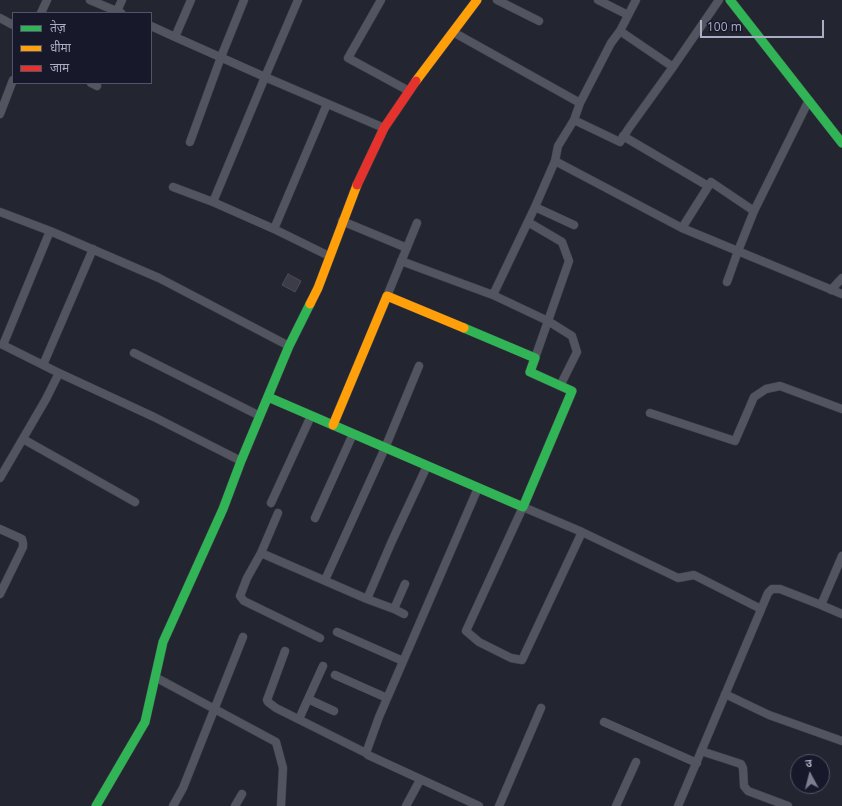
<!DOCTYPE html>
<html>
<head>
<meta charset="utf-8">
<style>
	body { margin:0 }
	#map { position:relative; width:842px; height:806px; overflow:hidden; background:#232530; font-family:"Open Sans","Noto Sans Devanagari",sans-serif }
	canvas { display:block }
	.legend { position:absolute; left:12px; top:12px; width:140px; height:72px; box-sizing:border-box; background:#17192a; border:1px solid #525468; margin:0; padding:5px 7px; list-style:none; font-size:12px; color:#aaadc4 }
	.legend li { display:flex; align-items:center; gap:8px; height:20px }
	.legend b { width:20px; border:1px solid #525468 }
	.north { position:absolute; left:790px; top:754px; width:40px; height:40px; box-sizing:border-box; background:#17192a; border:1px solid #525468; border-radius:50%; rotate:353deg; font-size:11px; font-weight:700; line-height:16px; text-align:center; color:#aaadc4 }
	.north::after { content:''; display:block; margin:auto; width:14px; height:18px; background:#7b7d90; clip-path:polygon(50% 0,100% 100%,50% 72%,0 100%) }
	.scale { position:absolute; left:700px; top:20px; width:124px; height:18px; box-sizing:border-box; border:2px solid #aaadc4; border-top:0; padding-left:5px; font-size:12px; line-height:14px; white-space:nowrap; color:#aaadc4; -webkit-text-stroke:3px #17192a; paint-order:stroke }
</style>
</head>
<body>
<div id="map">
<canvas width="842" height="806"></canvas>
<ul class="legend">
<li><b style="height:5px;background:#30b455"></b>तेज़</li>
<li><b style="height:5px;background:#ff9f0a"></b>धीमा</li>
<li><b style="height:5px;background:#e5322d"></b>जाम</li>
</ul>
<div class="north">उ</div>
<div class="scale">100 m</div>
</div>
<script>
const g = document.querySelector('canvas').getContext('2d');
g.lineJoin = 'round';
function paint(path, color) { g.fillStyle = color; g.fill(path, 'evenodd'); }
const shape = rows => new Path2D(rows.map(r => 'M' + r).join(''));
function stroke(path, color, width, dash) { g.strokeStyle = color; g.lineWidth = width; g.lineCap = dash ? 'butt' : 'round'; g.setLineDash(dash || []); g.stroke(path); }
const building = shape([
	[288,274,301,281,295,292,282,285,288,274]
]);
paint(building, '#3b3c47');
stroke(building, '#4a4c58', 1);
const street = shape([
	[90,0,121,13],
	[298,0,265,77,384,128],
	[381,0,348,58,409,91],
	[497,0,539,21],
	[598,0,628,15],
	[636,0,620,31,611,43,580,103,574,120,558,146,555,161,682,228,842,294],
	[117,11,122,0],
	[41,13,47,0],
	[0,18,13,25],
	[151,26,175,37,191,0],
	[620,31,673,67],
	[453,32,580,103],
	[91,83,97,86],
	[327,104,274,229,329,256],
	[0,114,13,80],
	[574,120,620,142,629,128,673,67,719,0],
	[623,136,708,186],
	[190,142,221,57,244,0],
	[173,187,213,202,265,77,175,37],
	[213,202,274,229],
	[535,207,574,225],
	[0,212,50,231,159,278,289,346],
	[342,221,407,248],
	[528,222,562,242,569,261,535,358],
	[682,228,711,182,754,211],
	[50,231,3,345,59,373,154,417,241,461],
	[401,261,493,295,535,207,555,161],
	[727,282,738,251,754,211,809,100],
	[831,290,842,278],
	[493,295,548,321,572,336,577,352,560,386],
	[387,296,417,223],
	[134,353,260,416],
	[43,365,93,249],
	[650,413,735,441,754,397,766,389,780,386,842,409],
	[23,439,135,502],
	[0,478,46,399,59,373],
	[478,488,379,717,366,753,368,755,479,806],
	[271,503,311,416],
	[278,513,261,553,247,578,240,596,244,601,320,638],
	[315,518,353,434],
	[0,529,22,539,23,543,23,547,0,594],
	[582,532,522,660,511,658,479,642,466,631,523,507,582,532,674,576,678,578,694,575,761,609],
	[261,553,367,599,394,609,405,584],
	[325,580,385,448,419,366],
	[367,599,392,541,427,466],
	[821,605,842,614],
	[394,609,404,614],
	[337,632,403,661],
	[285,651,267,700,268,702,276,708,366,753],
	[335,675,387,698],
	[155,677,276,742,283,768,281,806],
	[725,694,769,715,842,741],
	[308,699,334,711],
	[299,719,323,666],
	[604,722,697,763],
	[701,751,741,764,743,768,744,786,748,791,788,806],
	[173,806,183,788,243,637],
	[235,806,242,794],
	[406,806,420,780],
	[499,806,541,708],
	[616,806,636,762],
	[678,806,768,593,772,589,780,589,821,605,842,556]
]);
const fast = shape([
	[730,0,842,143],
	[268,397,523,507,572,391,530,372,535,358,464,328],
	[96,806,145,722,163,642,223,509,241,461,289,346,310,304]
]);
const slow = shape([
	[416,81,477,0],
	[310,304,318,288,357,185],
	[333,425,387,296,464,328]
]);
const jam = shape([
	[357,185,384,128,416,81]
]);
stroke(street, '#3d3f47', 9);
stroke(fast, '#3d3f47', 10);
stroke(slow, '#3d3f47', 10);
stroke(jam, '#3d3f47', 10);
stroke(street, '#52545f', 8);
stroke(fast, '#30b455', 9);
stroke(slow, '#ff9f0a', 9);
stroke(jam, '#e5322d', 9);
</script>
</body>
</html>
